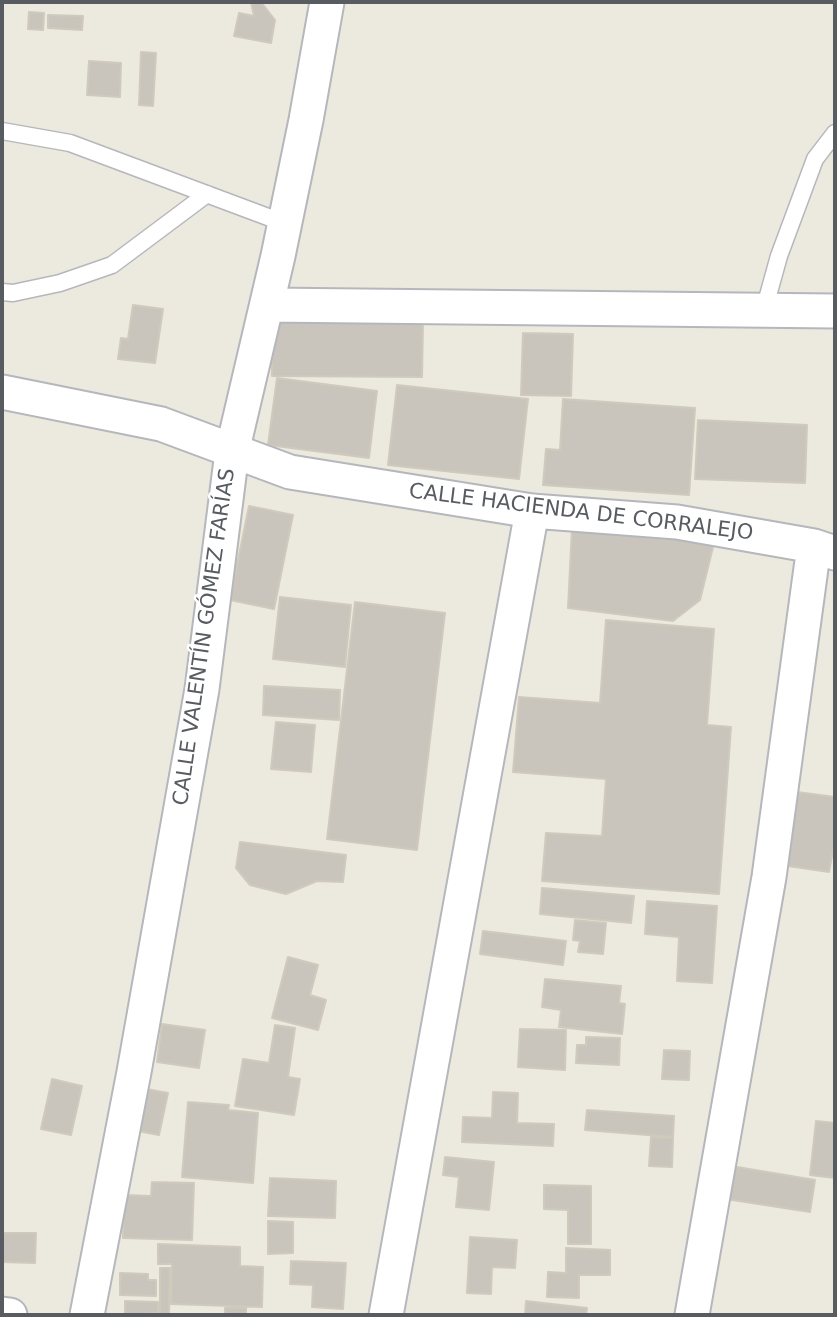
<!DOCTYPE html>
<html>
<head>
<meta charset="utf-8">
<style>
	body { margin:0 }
	#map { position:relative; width:837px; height:1317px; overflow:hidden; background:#ece9de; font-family:"DejaVu Sans",sans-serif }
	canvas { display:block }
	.frame { position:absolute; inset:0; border:4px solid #585c61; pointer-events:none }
</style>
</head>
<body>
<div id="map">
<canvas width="837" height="1317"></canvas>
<div class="frame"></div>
</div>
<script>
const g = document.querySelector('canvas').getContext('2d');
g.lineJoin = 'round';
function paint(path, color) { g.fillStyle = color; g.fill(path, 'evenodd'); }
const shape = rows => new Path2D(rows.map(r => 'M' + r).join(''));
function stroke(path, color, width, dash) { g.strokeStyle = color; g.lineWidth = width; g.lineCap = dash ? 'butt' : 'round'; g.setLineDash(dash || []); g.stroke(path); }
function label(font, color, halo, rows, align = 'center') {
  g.font = font + ' "DejaVu Sans",sans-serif'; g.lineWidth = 5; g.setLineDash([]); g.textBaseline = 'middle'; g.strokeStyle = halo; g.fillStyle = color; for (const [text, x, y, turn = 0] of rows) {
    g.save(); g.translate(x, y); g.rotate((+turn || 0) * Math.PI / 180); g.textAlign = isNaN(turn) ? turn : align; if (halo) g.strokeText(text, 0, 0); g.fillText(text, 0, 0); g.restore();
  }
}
const building = shape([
	[251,2,261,2,275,20,271,43,234,36,239,13,254,16,251,2],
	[29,12,44,13,43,30,28,29,29,12],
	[48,15,83,16,82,30,48,28,48,15],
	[141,52,156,53,153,106,139,105,141,52],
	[89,61,121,63,120,97,87,95,89,61],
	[133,305,163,309,155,363,118,359,121,338,128,339,133,305],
	[272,322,423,322,422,377,272,376,272,322],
	[523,333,573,334,571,396,521,395,523,333],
	[277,378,377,391,369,458,268,445,277,378],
	[397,385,528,399,519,479,388,465,397,385],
	[563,399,695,408,689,495,543,485,546,449,560,450,563,399],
	[698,420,807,425,805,483,695,479,698,420],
	[249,506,293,515,274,609,230,600,249,506],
	[572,528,714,543,700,600,673,621,568,608,572,528],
	[280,597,351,605,345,667,273,659,280,597],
	[355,602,445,613,417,850,327,839,355,602],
	[606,620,714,629,707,725,731,727,719,894,542,881,546,833,602,836,606,779,513,772,519,697,600,703,606,620],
	[264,686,340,690,339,720,263,715,264,686],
	[276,722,315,725,311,772,271,769,276,722],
	[797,792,835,797,835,840,829,872,788,866,797,792],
	[240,842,346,855,343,882,317,881,286,894,250,885,236,868,240,842],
	[542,888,634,896,631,923,540,914,542,888],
	[647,901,717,906,712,983,677,981,679,937,645,934,647,901],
	[575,920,606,923,603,954,578,952,580,941,573,940,575,920],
	[483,931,566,941,563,965,480,954,483,931],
	[288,957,318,965,310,995,326,1000,318,1030,272,1018,288,957],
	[545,979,621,986,619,1003,625,1004,622,1034,559,1027,561,1010,542,1007,545,979],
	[162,1024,205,1030,199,1068,157,1062,162,1024],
	[275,1025,295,1028,288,1077,300,1079,294,1115,235,1106,243,1059,269,1063,275,1025],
	[520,1029,566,1030,565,1070,518,1067,520,1029],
	[586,1037,620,1038,619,1065,576,1063,577,1045,586,1045,586,1037],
	[664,1050,690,1051,689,1080,662,1079,664,1050],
	[52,1079,82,1086,71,1135,41,1129,52,1079],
	[141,1088,168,1093,159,1135,132,1130,141,1088],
	[493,1092,518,1093,517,1123,554,1124,553,1146,462,1142,463,1117,492,1118,493,1092],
	[188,1102,229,1105,228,1110,258,1113,253,1183,182,1177,188,1102],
	[587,1110,674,1116,673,1137,585,1130,587,1110],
	[816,1121,835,1123,835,1178,810,1175,816,1121],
	[651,1137,673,1138,672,1167,649,1166,651,1137],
	[445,1157,494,1162,489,1210,456,1207,459,1177,443,1175,445,1157],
	[731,1166,815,1180,810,1212,726,1199,731,1166],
	[270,1178,336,1181,335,1218,268,1216,270,1178],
	[152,1182,194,1183,192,1240,123,1238,124,1195,151,1196,152,1182],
	[544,1185,591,1186,591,1244,568,1244,568,1210,544,1209,544,1185],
	[268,1221,293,1222,293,1253,268,1254,268,1221],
	[2,1233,36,1233,35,1263,2,1262,2,1233],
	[470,1237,517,1240,515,1268,492,1267,491,1294,467,1293,470,1237],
	[158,1244,240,1247,240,1266,263,1267,262,1307,171,1304,172,1264,158,1264,158,1244],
	[566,1248,610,1250,610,1275,579,1275,579,1298,547,1297,548,1272,566,1273,566,1248],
	[291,1261,346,1263,343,1309,312,1307,313,1285,290,1284,291,1261],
	[160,1268,170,1268,169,1315,160,1315,160,1268],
	[120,1273,148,1274,148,1280,156,1280,156,1296,120,1295,120,1273],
	[125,1301,158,1302,158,1313,125,1315,125,1301],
	[526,1301,587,1308,586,1315,525,1315,526,1301],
	[225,1308,246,1308,246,1315,225,1315,225,1308]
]);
paint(building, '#c9c5bd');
stroke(building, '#d0cabd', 2);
const service = shape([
	[2,131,70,143,284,223],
	[2,292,13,293,60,283,112,265,207,194],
	[764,310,779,256,815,159,835,133]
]);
const minor = shape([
	[267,305,835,311],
	[2,392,161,424,290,472,532,511,677,522,814,546,835,553],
	[2,1314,10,1315],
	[87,1315,134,1072,202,689,232,452,278,256,306,120,327,2],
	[386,1315,532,511],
	[692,1315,769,877,814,546]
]);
stroke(service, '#b5b7bc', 19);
stroke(minor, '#b5b7bc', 37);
stroke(service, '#fff', 16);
stroke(minor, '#fff', 33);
label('21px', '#585c61', '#fff', [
	["CALLE HACIENDA DE CORRALEJO",581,513,7],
	["CALLE VALENTÍN GÓMEZ FARÍAS",205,637,-82]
]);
</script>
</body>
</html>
